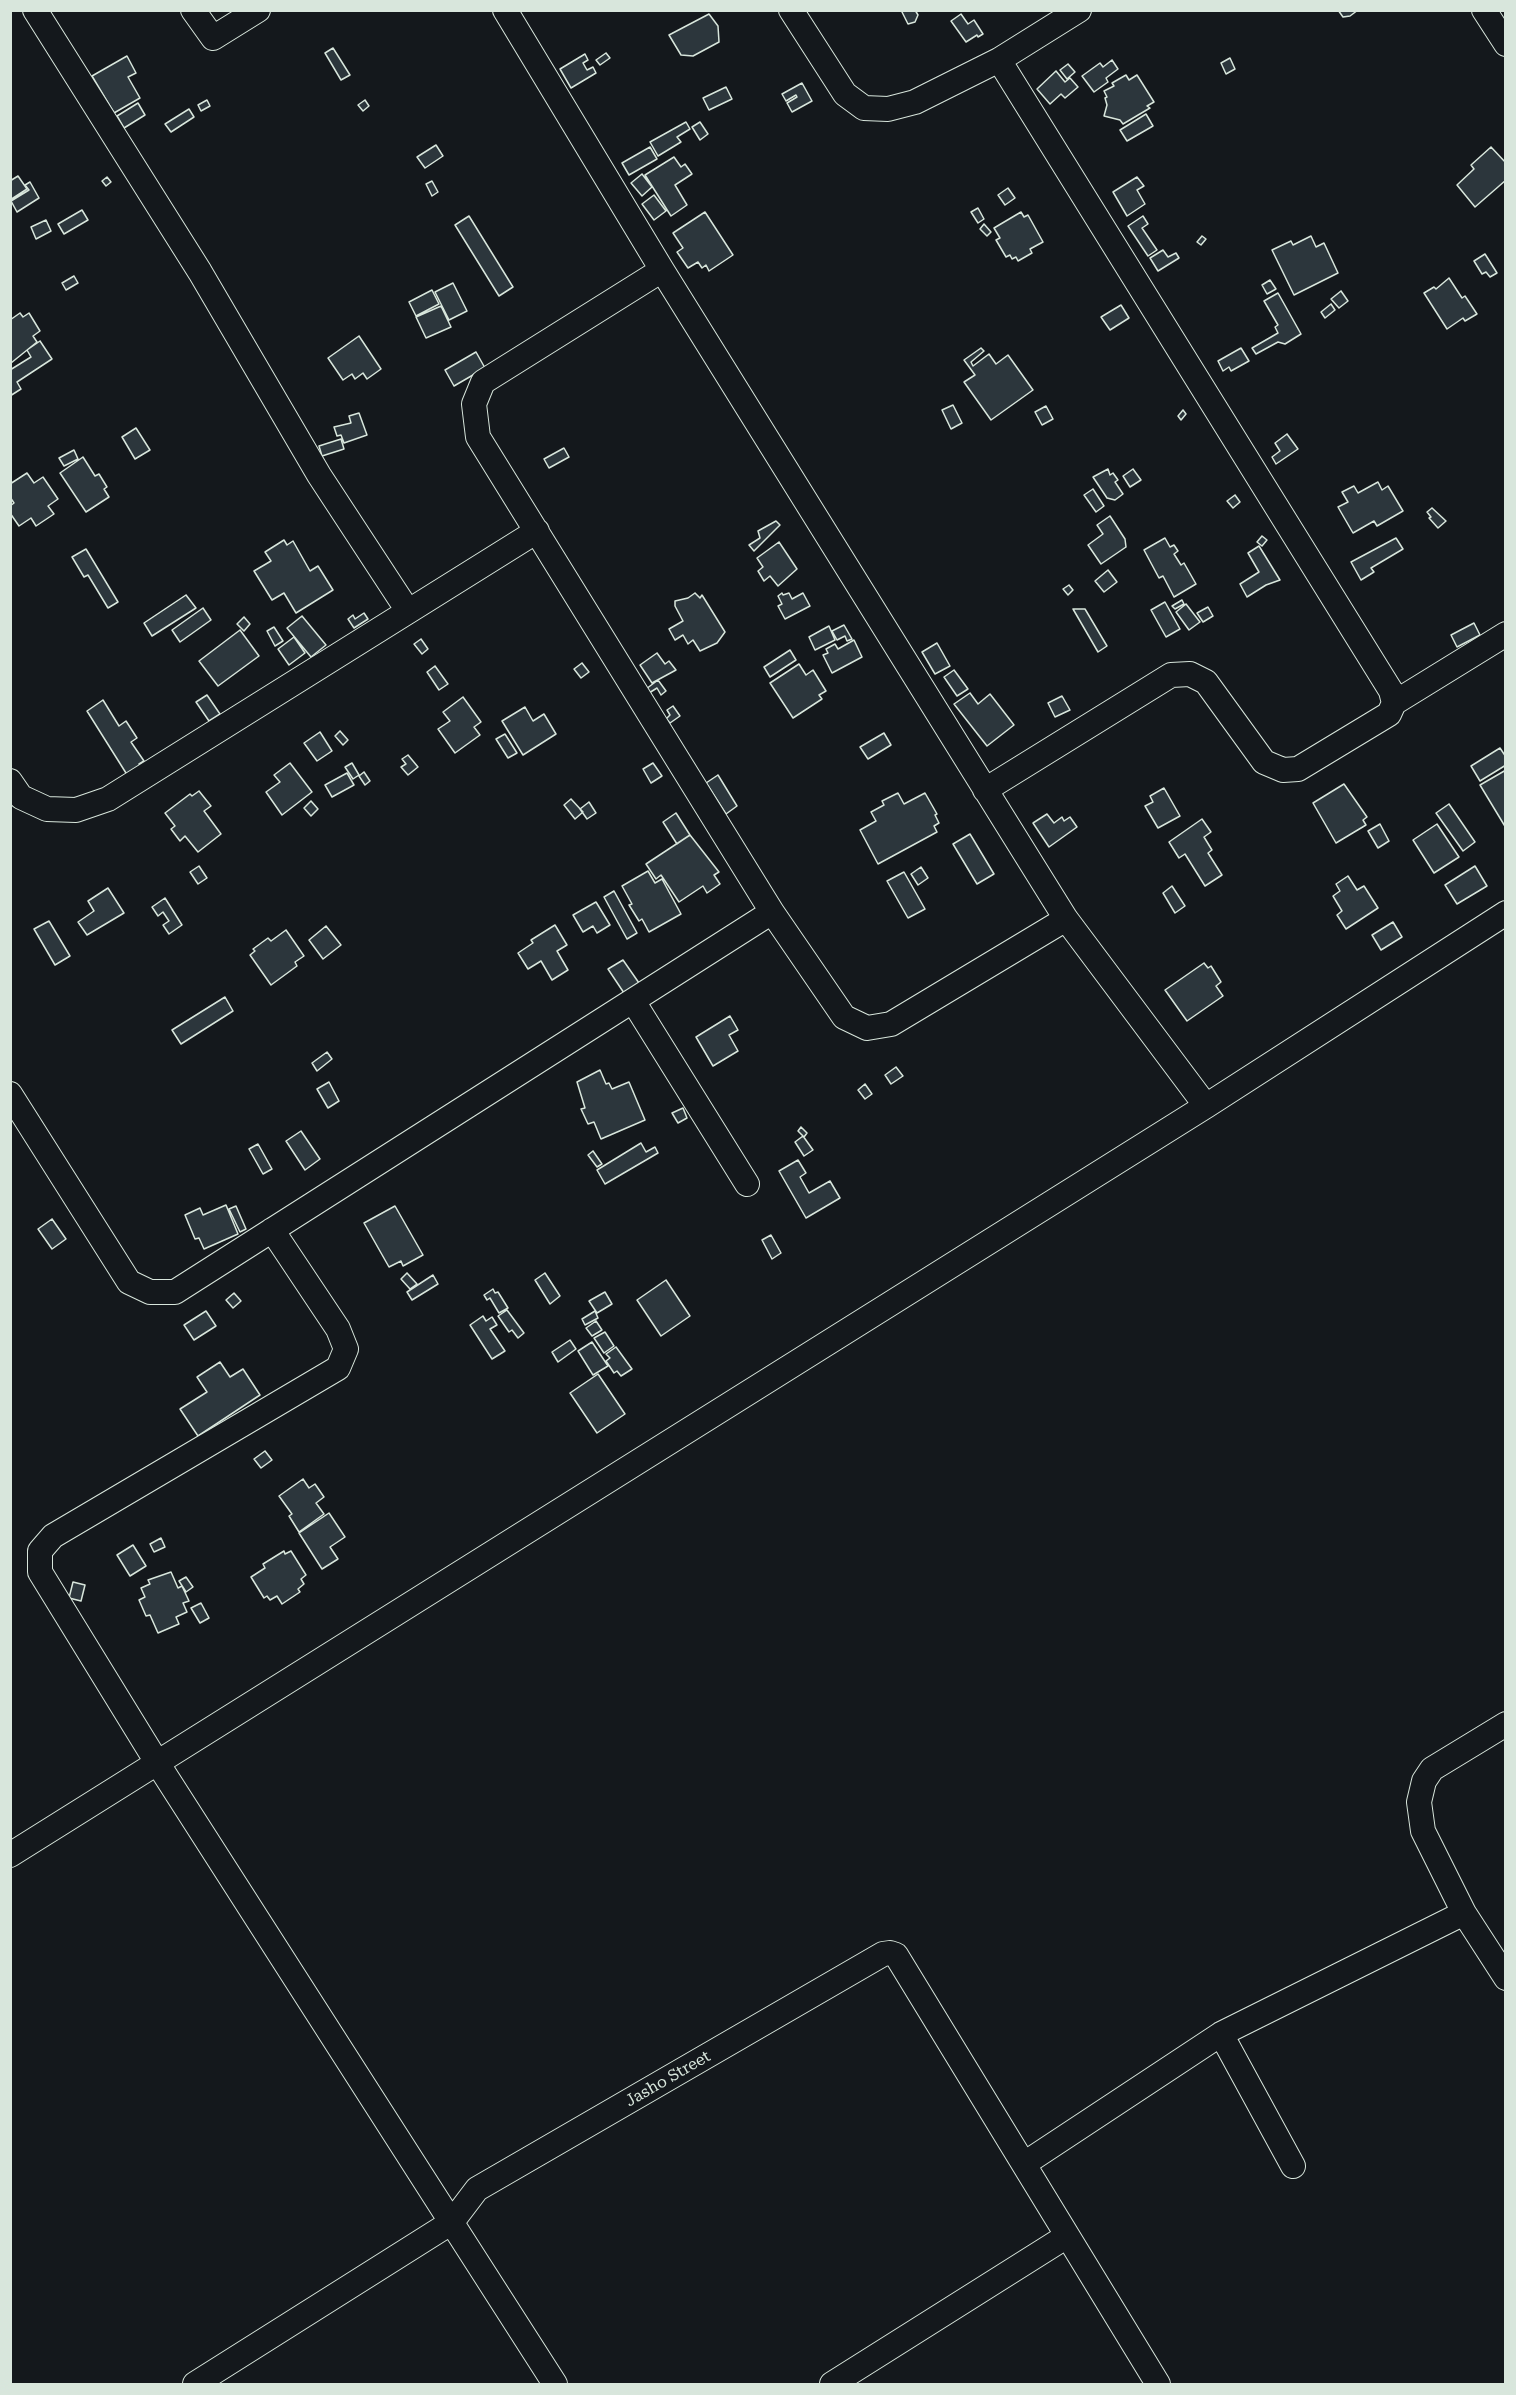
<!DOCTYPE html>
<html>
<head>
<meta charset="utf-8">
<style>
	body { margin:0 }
	#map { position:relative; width:1516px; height:2395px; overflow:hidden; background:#14181c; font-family:"Roboto Serif",serif }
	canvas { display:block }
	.frame { position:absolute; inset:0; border:12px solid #d8e6dc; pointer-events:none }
</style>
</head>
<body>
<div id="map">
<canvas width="1516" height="2395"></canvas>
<div class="frame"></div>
</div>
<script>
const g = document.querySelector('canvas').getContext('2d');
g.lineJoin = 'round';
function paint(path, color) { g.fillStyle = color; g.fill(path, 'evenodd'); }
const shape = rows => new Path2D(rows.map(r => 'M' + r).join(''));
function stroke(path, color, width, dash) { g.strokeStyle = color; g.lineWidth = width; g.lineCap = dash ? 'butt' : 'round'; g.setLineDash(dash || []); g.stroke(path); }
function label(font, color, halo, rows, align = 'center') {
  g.font = font + ' "Roboto Serif",serif'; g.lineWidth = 4.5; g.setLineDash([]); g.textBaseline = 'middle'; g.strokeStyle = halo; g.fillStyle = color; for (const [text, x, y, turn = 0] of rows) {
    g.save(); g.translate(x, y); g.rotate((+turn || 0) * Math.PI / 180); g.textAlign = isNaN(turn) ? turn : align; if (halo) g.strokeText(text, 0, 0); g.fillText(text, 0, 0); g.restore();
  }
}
const building = shape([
	[901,10,915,10,918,15,915,22,908,24,901,10],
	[1338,10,1358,10,1350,16,1343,17,1338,10],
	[709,14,718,26,719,42,693,56,681,55,669,35,709,14],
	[961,14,968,24,974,20,983,34,978,37,977,35,966,42,951,21,961,14],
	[333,48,350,75,341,80,325,53,333,48],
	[606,53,610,58,600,65,596,60,606,53],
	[585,54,588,60,583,63,587,70,593,67,596,73,571,88,560,69,585,54],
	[127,56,136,73,128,77,140,98,114,113,92,76,127,56],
	[1230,58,1235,69,1226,74,1221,63,1230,58],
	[1112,60,1118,69,1106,78,1108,82,1094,92,1082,76,1100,63,1103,67,1112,60],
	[1068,64,1075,72,1067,79,1060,70,1068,64],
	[1056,71,1065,82,1070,78,1078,87,1065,98,1061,94,1050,104,1037,89,1056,71],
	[1126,75,1129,80,1137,75,1154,102,1147,106,1150,108,1123,124,1120,120,1104,116,1107,105,1105,98,1107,97,1104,91,1114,86,1112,83,1126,75],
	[802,83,812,101,792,112,787,103,797,97,796,95,786,101,782,94,802,83],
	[726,87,732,99,709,110,703,98,726,87],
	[207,100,210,106,201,111,198,105,207,100],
	[365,100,369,106,363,111,358,105,365,100],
	[138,103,145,115,124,128,117,116,138,103],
	[189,109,194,117,171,132,165,124,189,109],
	[1146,114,1153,126,1127,141,1120,130,1146,114],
	[686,122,690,129,677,137,681,142,658,156,650,142,686,122],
	[700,122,708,134,700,140,692,127,700,122],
	[436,145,443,156,425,168,417,157,436,145],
	[650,147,657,159,629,175,622,163,650,147],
	[1491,147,1506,163,1506,180,1475,207,1457,185,1474,169,1471,165,1491,147],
	[674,157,681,167,685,164,692,174,675,185,687,205,671,216,645,175,674,157],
	[642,174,652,187,642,196,631,183,642,174],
	[18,176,27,189,10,200,10,181,18,176],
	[107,177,111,182,106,186,102,181,107,177],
	[1137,177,1144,186,1137,190,1145,204,1127,216,1113,192,1137,177],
	[432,181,438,192,432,196,426,184,432,181],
	[30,182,39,198,17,212,11,201,29,190,25,185,30,182],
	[1008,188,1015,198,1005,205,998,195,1008,188],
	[654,195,666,211,654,220,642,204,654,195],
	[978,208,984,219,978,223,971,212,978,208],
	[82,210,88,220,64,234,58,224,82,210],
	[705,212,733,255,709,271,706,265,702,268,698,262,688,268,677,252,683,248,673,233,705,212],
	[1021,212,1024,217,1028,215,1043,242,1030,249,1032,253,1018,261,1016,257,1012,259,1010,255,1006,257,996,240,1000,238,994,228,1021,212],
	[469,216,513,287,499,296,455,225,469,216],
	[1143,216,1148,224,1142,228,1157,250,1148,256,1128,226,1143,216],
	[46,220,51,231,36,239,31,227,46,220],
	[984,224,991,232,987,236,980,229,984,224],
	[1202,236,1206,239,1201,245,1197,242,1202,236],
	[1311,236,1316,247,1324,243,1338,273,1294,295,1272,250,1291,241,1293,245,1311,236],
	[1163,250,1168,257,1176,253,1179,258,1158,271,1150,258,1163,250],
	[1485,254,1497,273,1490,277,1486,272,1482,274,1474,261,1485,254],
	[74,276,78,283,66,290,62,283,74,276],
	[1449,278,1462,298,1465,296,1477,314,1465,321,1463,318,1447,329,1424,293,1434,287,1436,289,1449,278],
	[1270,280,1276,289,1267,294,1262,285,1270,280],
	[453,283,467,311,449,320,435,292,453,283],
	[432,290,439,304,416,316,409,302,432,290],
	[1341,291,1348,301,1339,308,1331,299,1341,291],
	[1278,293,1301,334,1285,344,1278,342,1256,354,1252,348,1278,333,1275,327,1278,325,1264,301,1278,293],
	[1331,304,1335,310,1325,318,1321,312,1331,304],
	[1121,305,1129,318,1110,330,1101,317,1121,305],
	[441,306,451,327,426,338,416,317,441,306],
	[20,313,23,317,29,313,40,331,33,336,37,342,11,363,10,320,20,313],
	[359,336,381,369,367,379,363,373,355,379,352,374,343,380,328,358,359,336],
	[40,341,52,359,17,382,21,389,10,396,10,370,31,357,27,350,40,341],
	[981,348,984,351,971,362,973,366,989,354,996,364,1008,355,1033,390,991,420,964,382,975,375,964,360,981,348],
	[1241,348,1249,361,1231,371,1229,367,1223,371,1218,361,1241,348],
	[476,352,485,368,454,386,445,370,476,352],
	[953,405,962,423,951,429,942,410,953,405],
	[1046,406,1053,419,1042,425,1035,412,1046,406],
	[1183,410,1186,414,1181,420,1178,416,1183,410],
	[359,413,367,435,344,443,341,435,337,436,334,427,351,423,349,416,359,413],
	[136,428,150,450,135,459,122,437,136,428],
	[1287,434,1298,449,1276,464,1272,457,1280,451,1275,443,1287,434],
	[341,439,344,449,322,456,319,446,341,439],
	[564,448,569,457,549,468,544,459,564,448],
	[74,450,78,459,64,466,59,458,74,450],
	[83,457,95,476,99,474,107,487,104,489,109,497,86,512,60,473,83,457],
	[1108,469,1110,475,1113,473,1118,480,1115,482,1123,494,1115,500,1107,498,1093,477,1108,469],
	[1133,469,1141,480,1130,487,1123,476,1133,469],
	[27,473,34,483,43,477,58,499,48,506,54,514,36,526,31,518,19,526,10,513,10,506,14,503,10,497,10,484,27,473],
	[1378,482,1382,490,1388,486,1403,511,1377,526,1374,521,1353,533,1338,507,1348,502,1342,492,1354,486,1358,493,1378,482],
	[1093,489,1104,506,1096,512,1084,495,1093,489],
	[1235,495,1240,502,1233,508,1227,501,1235,495],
	[1432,508,1446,521,1438,528,1429,518,1431,517,1427,512,1432,508],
	[1110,516,1125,539,1126,547,1101,564,1088,545,1103,534,1097,525,1110,516],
	[776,521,780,525,754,551,749,545,760,538,758,531,776,521],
	[1262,536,1267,540,1262,546,1257,542,1262,536],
	[1165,538,1170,547,1174,545,1178,551,1174,554,1181,565,1184,563,1196,584,1174,597,1163,576,1159,578,1144,550,1165,538],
	[1396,538,1403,549,1371,568,1374,572,1361,580,1351,562,1396,538],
	[284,540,287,545,293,541,310,571,318,566,333,590,296,613,284,593,272,600,254,571,271,561,265,552,284,540],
	[779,542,797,569,778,586,770,576,764,581,758,571,763,567,757,558,779,542],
	[1259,546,1280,580,1266,585,1247,597,1240,584,1259,572,1248,553,1259,546],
	[86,549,118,602,108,608,88,575,84,577,72,557,86,549],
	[1108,570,1117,582,1104,592,1095,581,1108,570],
	[1069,585,1073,590,1068,595,1063,589,1069,585],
	[695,593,700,598,702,595,725,632,717,643,700,651,693,640,688,644,683,635,675,640,669,629,683,621,675,606,675,601,688,598,695,593],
	[782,593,783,595,789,593,792,599,803,593,810,606,785,619,778,606,782,604,778,596,782,593],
	[186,595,196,608,152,636,144,623,186,595],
	[1182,600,1184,604,1175,609,1172,606,1182,600],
	[1165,602,1180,629,1166,637,1151,610,1165,602],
	[1186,604,1200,622,1189,630,1176,612,1186,604],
	[1208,607,1213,616,1203,622,1197,613,1208,607],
	[203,608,211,620,180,642,172,630,203,608],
	[1073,609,1085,609,1107,646,1098,652,1073,609],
	[364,613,368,619,354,628,348,619,353,615,355,619,364,613],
	[302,616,326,645,311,657,287,628,302,616],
	[244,617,250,624,244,631,237,624,244,617],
	[1474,623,1480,635,1457,647,1451,635,1474,623],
	[844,625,852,639,847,641,845,636,837,640,832,631,844,625],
	[829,626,835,640,815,650,809,637,829,626],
	[274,627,283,641,275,646,267,631,274,627],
	[240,630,259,656,218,686,199,661,240,630],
	[294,637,305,653,289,665,278,649,294,637],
	[421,639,428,649,422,654,414,644,421,639],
	[854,640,862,657,832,673,823,655,828,653,826,649,835,644,838,649,854,640],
	[937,643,950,666,935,674,922,652,937,643],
	[790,650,796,660,770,677,764,667,790,650],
	[657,653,665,664,669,661,676,670,652,683,640,665,657,653],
	[582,663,589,672,581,678,574,669,582,663],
	[799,664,806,675,813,670,826,691,819,695,822,699,793,718,770,683,799,664],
	[435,666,448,684,439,690,427,672,435,666],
	[954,670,968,689,957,696,944,677,954,670],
	[658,680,666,691,661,695,657,688,649,693,646,689,658,680],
	[970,693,978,704,990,694,1014,725,987,746,954,704,970,693],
	[207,695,220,714,209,721,196,702,207,695],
	[1062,696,1070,710,1055,717,1048,703,1062,696],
	[463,697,481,722,474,727,480,735,455,753,438,729,450,721,443,712,463,697],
	[103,700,119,726,126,721,137,738,131,742,144,761,139,764,145,772,131,781,87,711,103,700],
	[673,706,680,716,670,723,666,719,670,715,667,710,673,706],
	[525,707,533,721,544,714,556,734,523,755,502,721,525,707],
	[340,731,348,740,343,745,335,736,340,731],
	[320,732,332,751,317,761,304,743,320,732],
	[884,733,891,745,868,759,860,747,884,733],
	[505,734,517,753,508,758,496,739,505,734],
	[1500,748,1506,757,1506,765,1480,781,1471,766,1500,748],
	[408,755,418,767,408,775,401,767,406,764,402,759,408,755],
	[290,763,312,792,282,815,266,792,280,782,274,775,290,763],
	[352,763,359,775,353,779,345,767,352,763],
	[653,763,662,776,651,783,643,769,653,763],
	[1506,770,1506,828,1480,785,1506,770],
	[364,772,370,781,365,785,359,776,364,772],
	[347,773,354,785,332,797,325,785,347,773],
	[718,775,737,806,726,814,706,783,718,775],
	[1344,784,1367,817,1363,820,1366,825,1336,843,1313,803,1344,784],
	[1164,788,1180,816,1158,828,1145,806,1153,802,1150,796,1164,788],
	[199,791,211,806,204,811,221,834,198,852,185,836,180,841,171,829,175,826,165,813,190,794,192,796,199,791],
	[898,793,904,804,925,793,937,814,935,815,939,823,934,826,937,832,878,864,860,830,876,821,871,812,884,805,882,801,898,793],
	[571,799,583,812,575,819,564,805,571,799],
	[311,801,318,809,311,816,304,808,311,801],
	[589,802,596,813,587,819,580,809,589,802],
	[1449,804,1475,842,1463,851,1436,813,1449,804],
	[676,813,690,835,677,844,663,822,676,813],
	[1047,814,1054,823,1062,817,1064,821,1070,817,1077,827,1049,847,1033,823,1047,814],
	[1202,819,1211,832,1204,837,1212,850,1208,853,1222,875,1205,886,1185,854,1179,858,1169,842,1202,819],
	[1380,824,1389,841,1378,848,1368,831,1380,824],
	[1437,824,1459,857,1434,873,1413,840,1437,824],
	[970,834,994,874,977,884,953,844,970,834],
	[690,835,719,872,714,875,720,884,707,893,703,886,679,902,661,875,656,879,646,864,690,835],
	[199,866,207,878,198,884,190,872,199,866],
	[1475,866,1487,886,1457,904,1445,885,1475,866],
	[921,867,928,878,918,885,911,874,921,867],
	[648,871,655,883,662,879,681,914,649,932,642,919,639,921,629,905,632,904,622,886,648,871],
	[904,872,925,909,908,918,887,881,904,872],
	[1348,876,1357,890,1364,886,1378,908,1346,929,1337,915,1342,911,1333,896,1340,891,1336,884,1348,876],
	[1172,886,1185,906,1175,913,1163,893,1172,886],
	[108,888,124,913,87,935,78,922,94,911,88,901,108,888],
	[614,891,637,933,627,939,604,897,614,891],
	[165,898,182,925,169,934,163,925,169,921,163,912,158,916,152,907,165,898],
	[596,902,610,925,597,933,593,926,583,932,573,915,596,902],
	[49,921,70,956,55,965,34,929,49,921],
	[1393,922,1402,937,1381,950,1372,935,1393,922],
	[555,925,567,945,557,951,568,970,552,980,541,961,528,969,518,953,533,943,531,940,555,925],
	[326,926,341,945,323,959,309,940,326,926],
	[286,930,304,956,295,962,297,966,271,985,250,955,255,951,253,949,268,938,271,941,286,930],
	[623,960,639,983,624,993,608,969,623,960],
	[1204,963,1208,968,1211,966,1221,982,1216,986,1223,996,1187,1021,1165,990,1204,963],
	[225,997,233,1011,181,1044,172,1030,225,997],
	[730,1016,738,1030,729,1035,738,1051,713,1066,696,1037,730,1016],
	[327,1052,332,1059,317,1071,312,1063,327,1052],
	[896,1067,903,1076,891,1084,885,1075,896,1067],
	[600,1070,606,1084,609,1083,612,1089,629,1082,645,1120,601,1139,594,1122,588,1124,581,1109,585,1108,577,1082,600,1070],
	[329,1082,339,1101,328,1108,317,1089,329,1082],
	[865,1084,872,1094,865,1099,858,1090,865,1084],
	[683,1108,687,1118,678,1123,672,1113,683,1108],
	[801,1127,807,1133,804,1137,798,1131,801,1127],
	[301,1131,320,1159,305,1170,286,1141,301,1131],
	[803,1136,813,1150,804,1156,795,1142,803,1136],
	[641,1143,646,1152,655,1147,658,1153,605,1184,597,1170,641,1143],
	[258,1144,272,1169,263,1174,249,1149,258,1144],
	[593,1151,602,1164,597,1167,588,1155,593,1151],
	[798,1160,806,1173,800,1177,809,1193,830,1181,840,1198,806,1218,779,1171,798,1160],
	[226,1205,238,1234,204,1249,199,1238,195,1239,185,1215,200,1208,203,1215,226,1205],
	[236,1206,246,1229,240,1232,229,1209,236,1206],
	[395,1206,423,1255,403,1266,401,1261,389,1267,364,1223,395,1206],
	[52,1219,66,1239,52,1249,38,1229,52,1219],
	[771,1235,781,1253,772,1259,762,1240,771,1235],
	[407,1273,417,1284,410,1289,401,1279,407,1273],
	[545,1273,560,1296,550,1304,535,1280,545,1273],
	[433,1275,438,1284,412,1300,407,1292,433,1275],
	[666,1280,690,1316,661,1336,637,1300,666,1280],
	[493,1289,495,1293,498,1292,508,1308,499,1313,490,1298,487,1300,484,1295,493,1289],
	[605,1292,612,1304,597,1313,589,1301,605,1292],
	[234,1293,241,1301,233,1308,226,1300,234,1293],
	[507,1310,524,1333,518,1338,512,1330,509,1332,498,1316,507,1310],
	[206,1311,216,1326,194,1340,184,1325,206,1311],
	[595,1311,598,1318,585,1325,582,1319,595,1311],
	[483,1316,486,1321,492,1317,497,1325,490,1329,505,1351,492,1359,470,1325,483,1316],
	[596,1321,602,1330,592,1336,586,1328,596,1321],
	[605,1332,614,1346,604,1353,594,1338,605,1332],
	[570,1340,576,1349,558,1362,552,1352,570,1340],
	[592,1342,608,1366,593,1375,578,1351,592,1342],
	[616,1347,632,1369,621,1376,617,1371,614,1373,606,1361,610,1358,606,1354,616,1347],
	[220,1362,230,1377,243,1369,260,1395,198,1436,180,1409,207,1392,197,1377,220,1362],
	[598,1374,625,1414,597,1433,570,1393,598,1374],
	[265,1451,272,1460,261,1468,254,1459,265,1451],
	[303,1479,309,1488,315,1484,324,1497,316,1503,324,1514,299,1532,289,1516,292,1514,279,1496,303,1479],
	[329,1513,345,1537,330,1547,338,1559,322,1569,299,1533,329,1513],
	[161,1538,165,1547,154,1552,150,1544,161,1538],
	[133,1545,146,1566,130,1576,117,1555,133,1545],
	[284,1551,285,1554,291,1551,306,1575,301,1579,304,1584,298,1589,300,1592,282,1604,277,1596,270,1600,267,1596,264,1598,251,1577,265,1568,263,1564,284,1551],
	[171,1572,178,1588,182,1586,189,1601,183,1603,187,1612,176,1617,179,1624,158,1633,150,1615,146,1616,139,1600,145,1597,141,1588,150,1584,148,1580,171,1572],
	[186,1577,193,1587,186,1592,179,1581,186,1577],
	[73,1582,85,1585,81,1601,69,1598,73,1582],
	[201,1603,209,1618,200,1623,191,1608,201,1603]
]);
paint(building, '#2c363c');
stroke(building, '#d8e6dc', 1.5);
const minor = shape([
	[35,10,200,272,319,475,408,611],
	[193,10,213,38,258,10],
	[505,10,662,270,1066,919,1206,1106],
	[791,10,845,94,864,108,888,109,915,102,999,60,1079,10],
	[1484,10,1506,44],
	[662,270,483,382,474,404,478,437,772,912,844,1017,867,1028,891,1024,1066,919],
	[1394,703,1506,634],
	[10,781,21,797,47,809,76,810,108,799,537,531],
	[985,790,1171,675,1190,674,1206,682,1264,762,1283,770,1298,769,1389,714,1394,703,1391,691,999,60],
	[633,1001,747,1184],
	[10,1094,129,1282,150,1292,175,1292,772,912],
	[272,1230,338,1329,346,1349,338,1368,53,1536,40,1551,40,1572,158,1764,555,2384],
	[10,1855,1206,1106,1506,913],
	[1464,1913,1423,1831,1419,1802,1424,1781,1432,1769,1506,1724],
	[1221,2034,1293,2166],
	[1024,2164,1221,2034,1464,1913,1506,1978],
	[195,2384,452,2222,477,2189,883,1954,890,1953,896,1955,1158,2384],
	[832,2384,1067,2236]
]);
stroke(minor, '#d8e6dc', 26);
stroke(minor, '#14181c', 24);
label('16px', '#d8e6dc', '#14181c', [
	["Jasho Street",668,2079,-30]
]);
</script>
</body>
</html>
